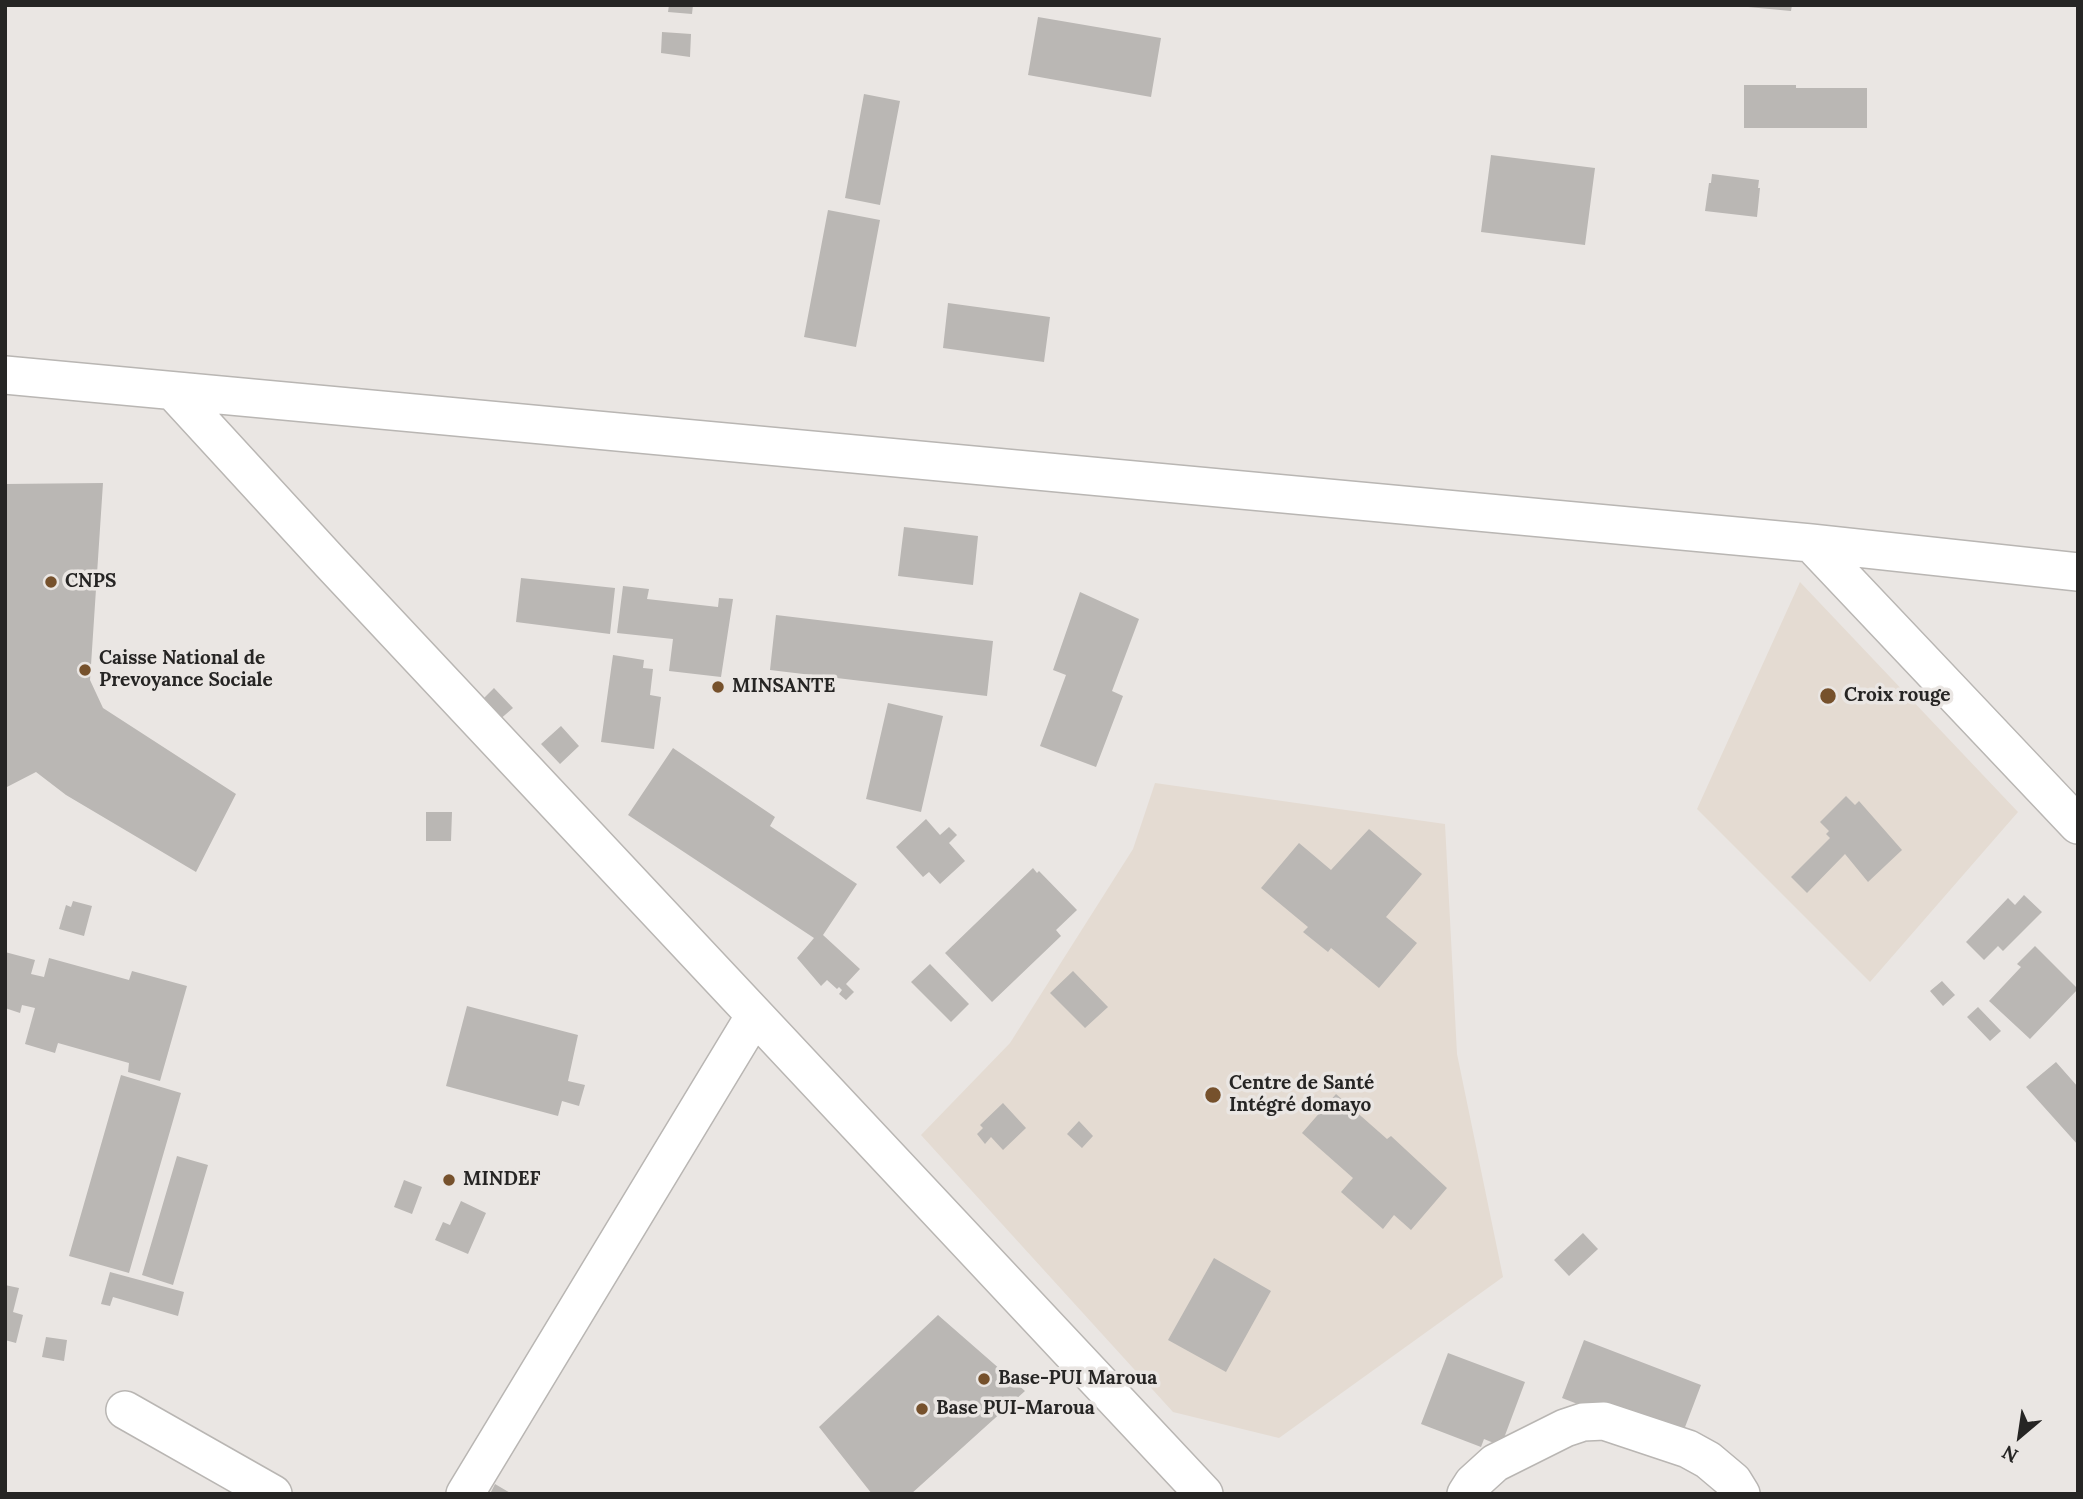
<!DOCTYPE html>
<html>
<head>
<meta charset="utf-8">
<style>
	body { margin:0 }
	#map { position:relative; width:2083px; height:1499px; overflow:hidden; background:#eae6e3; font-family:Lora,serif }
	canvas { display:block }
	.frame { position:absolute; inset:0; border:7px solid #262524; pointer-events:none }
	.north { position:absolute; left:1985px; top:1401px; width:70px; height:70px; -webkit-text-stroke:5px #eae6e3; paint-order:stroke; rotate:209deg; font-size:19px; font-weight:700; line-height:28px; text-align:center; color:#262524 }
	.north::after { content:''; display:block; margin:auto; width:24px; height:32px; background:#262524; clip-path:polygon(50% 0,100% 100%,50% 72%,0 100%) }
</style>
</head>
<body>
<div id="map">
<canvas width="2083" height="1499"></canvas>
<div class="frame"></div>
<div class="north">N</div>
</div>
<script>
const g = document.querySelector('canvas').getContext('2d');
g.lineJoin = 'round';
function paint(path, color) { g.fillStyle = color; g.fill(path, 'evenodd'); }
const shape = rows => new Path2D(rows.map(r => 'M' + r).join(''));
function stroke(path, color, width, dash) { g.strokeStyle = color; g.lineWidth = width; g.lineCap = dash ? 'butt' : 'round'; g.setLineDash(dash || []); g.stroke(path); }
function label(font, color, halo, rows, align = 'center') {
  g.font = font + ' Lora,serif'; g.lineWidth = 7; g.setLineDash([]); g.textBaseline = 'middle'; g.strokeStyle = halo; g.fillStyle = color; for (const [text, x, y, turn = 0] of rows) {
    g.save(); g.translate(x, y); g.rotate((+turn || 0) * Math.PI / 180); g.textAlign = isNaN(turn) ? turn : align; if (halo) g.strokeText(text, 0, 0); g.fillText(text, 0, 0); g.restore();
  }
}
paint(shape([
	[1800,582,2018,812,1870,982,1697,809],
	[1155,783,1445,824,1457,1054,1503,1277,1279,1438,1173,1412,921,1135,1010,1043,1133,849]
]), '#e4dbd2');
paint(shape([
	[669,5,693,5,692,14,668,12],
	[1748,5,1792,5,1791,11,1748,7],
	[1038,17,1161,38,1151,97,1028,75],
	[662,32,691,34,690,57,661,53],
	[1744,85,1796,85,1796,88,1867,88,1867,128,1744,128],
	[864,94,900,101,880,205,845,198],
	[1491,155,1595,168,1585,245,1481,232],
	[1712,174,1759,180,1758,188,1760,188,1757,217,1705,211,1709,183,1711,183],
	[828,210,880,220,856,347,804,337],
	[948,303,1050,317,1044,362,943,348],
	[103,483,90,680,103,708,236,794,196,872,66,795,36,772,5,788,5,484],
	[904,527,978,536,973,585,898,576],
	[521,578,615,588,610,634,516,622],
	[623,586,649,589,647,599,718,607,719,598,733,599,721,677,669,671,673,639,617,633],
	[1080,592,1139,619,1112,691,1123,696,1096,767,1040,746,1066,675,1053,670],
	[776,615,993,641,987,696,770,670],
	[613,655,644,660,643,668,653,669,650,695,661,697,654,749,601,742],
	[494,688,513,708,498,721,480,702],
	[888,703,943,716,921,812,866,799],
	[561,726,579,746,560,764,541,744],
	[673,748,775,817,770,826,857,884,823,935,860,969,846,984,854,992,846,1000,839,994,842,990,839,987,837,989,827,980,821,986,797,958,814,938,628,815],
	[1846,796,1855,805,1859,801,1902,850,1868,882,1845,854,1807,893,1791,877,1830,838,1826,834,1829,831,1820,822],
	[426,812,452,812,451,841,426,841],
	[926,819,940,835,949,827,957,835,949,843,965,861,940,884,929,872,923,877,896,847],
	[1369,829,1422,874,1386,917,1417,943,1379,988,1331,948,1328,952,1303,932,1308,927,1261,888,1299,843,1331,870],
	[1033,868,1037,873,1039,871,1077,910,1056,930,1061,936,992,1002,945,953],
	[2024,895,2042,912,2003,951,1998,946,1984,960,1966,942,2008,898,2015,905],
	[73,901,92,906,84,936,59,929,66,905,71,907],
	[2035,946,2078,989,2030,1039,1989,1001,2021,967,2017,964],
	[5,952,35,960,31,974,44,977,49,958,129,980,132,971,187,986,160,1081,128,1072,129,1063,58,1043,55,1053,25,1044,35,1008,22,1005,20,1013,5,1008],
	[930,964,969,1004,951,1022,911,982],
	[1073,971,1108,1007,1085,1028,1050,993],
	[1942,981,1955,995,1943,1006,1930,991],
	[467,1006,578,1035,568,1081,585,1085,579,1106,562,1101,558,1116,446,1086],
	[1978,1007,2001,1031,1990,1041,1967,1017],
	[2056,1062,2078,1087,2078,1145,2026,1087],
	[121,1075,181,1093,129,1273,69,1256],
	[1336,1094,1387,1139,1391,1136,1447,1188,1411,1230,1394,1215,1383,1229,1341,1192,1353,1178,1302,1133],
	[1003,1103,1026,1128,1003,1150,991,1137,985,1144,977,1134,983,1128,980,1125],
	[1079,1121,1093,1136,1082,1148,1067,1134],
	[177,1156,208,1165,173,1285,142,1275],
	[404,1180,422,1187,412,1214,394,1207],
	[461,1201,486,1213,468,1254,435,1240,443,1222,450,1225],
	[1583,1233,1598,1249,1569,1276,1554,1260],
	[1214,1258,1271,1291,1226,1372,1168,1340],
	[110,1272,184,1292,178,1316,113,1297,110,1306,101,1304],
	[5,1285,19,1288,13,1312,23,1315,16,1343,5,1340],
	[938,1315,1025,1391,911,1494,872,1494,819,1427],
	[46,1337,67,1340,64,1361,42,1357],
	[1584,1340,1701,1385,1679,1443,1562,1398],
	[1448,1353,1525,1382,1501,1446,1484,1439,1481,1447,1421,1424],
	[495,1484,512,1494,490,1494]
]), '#bab7b4');
const minor = shape([
	[5,375,1811,543,2078,572],
	[173,391,331,563,1204,1494],
	[1811,543,2078,825],
	[125,1410,273,1494],
	[465,1494,755,1015],
	[1466,1494,1473,1483,1495,1463,1565,1428,1583,1422,1604,1421,1688,1449,1708,1460,1733,1481,1741,1494]
]);
stroke(minor, '#b9b6b3', 40);
stroke(minor, '#fff', 37);
for (const [x, y, r, color] of [
	[51,582,7,"#76512c"],
	[85,670,7,"#76512c"],
	[718,687,7,"#76512c"],
	[1828,696,9,"#76512c"],
	[1213,1095,9,"#76512c"],
	[449,1180,7,"#76512c"],
	[984,1379,7,"#76512c"],
	[922,1409,7,"#76512c"]
]) { const dot = new Path2D(); dot.arc(x, y, r, 0, 2 * Math.PI); g.fillStyle = color; g.fill(dot); stroke(dot, '#eae6e3', 2.5); }
label('bold 19px', '#262524', '#eae6e3', [
	["CNPS",65,582],
	["Caisse National de",99,659],
	["Prevoyance Sociale",99,681],
	["MINSANTE",732,687],
	["Croix rouge",1844,696],
	["Centre de Santé",1229,1084],
	["Intégré domayo",1229,1106],
	["MINDEF",463,1180],
	["Base-PUI Maroua",998,1379],
	["Base PUI-Maroua",936,1409]
], 'left');
</script>
</body>
</html>
